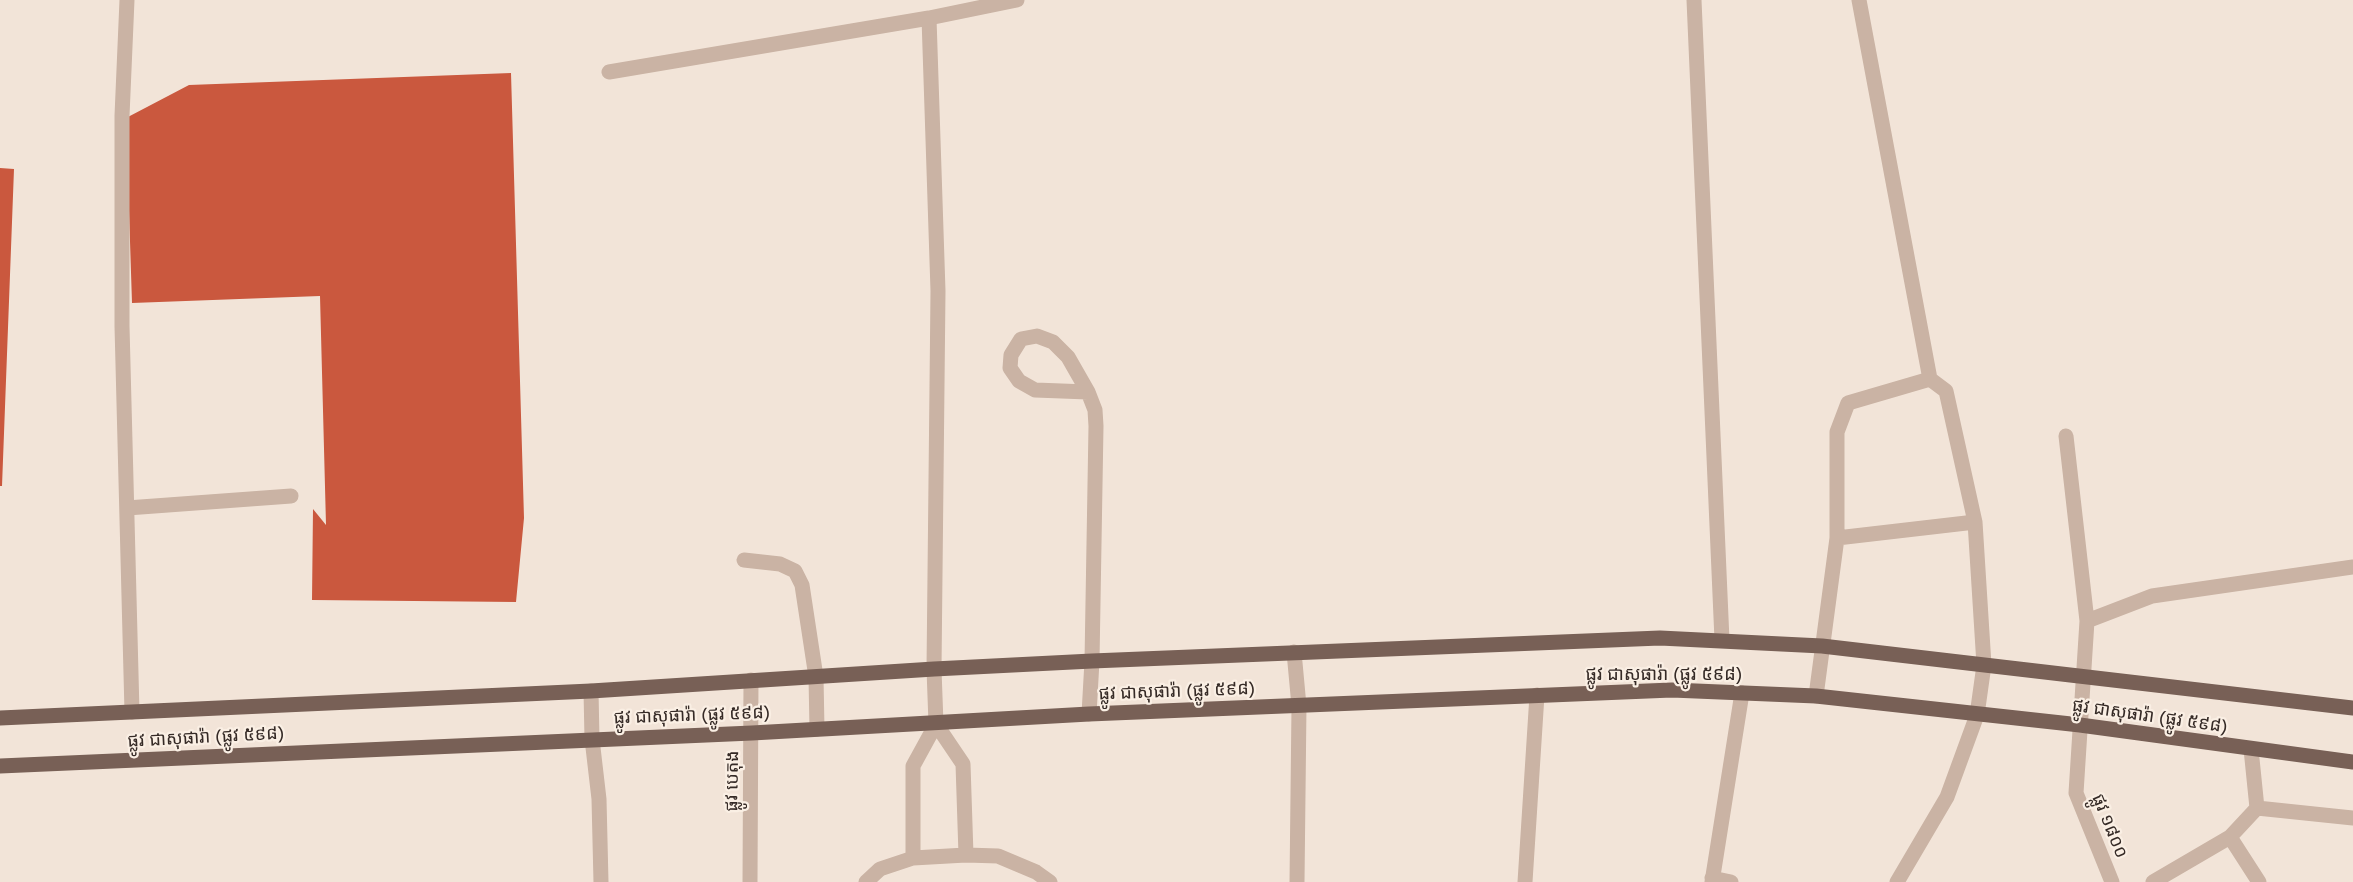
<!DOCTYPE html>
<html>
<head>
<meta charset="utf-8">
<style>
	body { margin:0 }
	canvas { display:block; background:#f2e4d8 }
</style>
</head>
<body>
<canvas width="2353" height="882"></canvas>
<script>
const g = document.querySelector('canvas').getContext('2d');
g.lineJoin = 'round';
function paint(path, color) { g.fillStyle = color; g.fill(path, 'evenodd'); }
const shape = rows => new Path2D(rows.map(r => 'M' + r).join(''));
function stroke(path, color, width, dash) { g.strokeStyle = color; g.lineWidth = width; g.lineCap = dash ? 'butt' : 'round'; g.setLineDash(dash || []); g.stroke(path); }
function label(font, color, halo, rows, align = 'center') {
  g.font = font + ' "Golos Text","Noto Sans Khmer",sans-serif'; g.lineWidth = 4.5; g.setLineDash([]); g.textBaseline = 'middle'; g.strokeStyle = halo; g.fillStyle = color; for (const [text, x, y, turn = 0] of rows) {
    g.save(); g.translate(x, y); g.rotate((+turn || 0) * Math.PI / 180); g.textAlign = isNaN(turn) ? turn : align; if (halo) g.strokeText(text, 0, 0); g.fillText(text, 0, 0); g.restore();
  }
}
paint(shape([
	[511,73,524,518,516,602,312,600,313,509,326,525,320,296,132,303,126,118,189,85],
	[0,168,14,169,2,486,0,486]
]), '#ca583e');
stroke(shape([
	[127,0,122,116,122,326,132,712],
	[1694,0,1722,640],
	[1859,0,1930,379,1946,391,1975,522,1984,665,1977,715,1947,797,1897,882],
	[609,72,929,18,1017,0],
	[1088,392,1035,390,1019,381,1010,368,1011,355,1021,339,1037,336,1053,342,1068,357,1088,392,1095,410,1096,426,1092,661,1089,714],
	[2066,436,2087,621],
	[127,508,291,496],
	[1837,538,1837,432,1848,403,1930,379],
	[744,560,780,564,795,571,802,585,816,677,817,729],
	[1294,652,1299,706,1297,882],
	[591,691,592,739,599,799,601,882],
	[1816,696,1837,538,1975,522],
	[936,724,963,764,966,855],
	[2257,808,2353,818],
	[2230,837,2259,882],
	[913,858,913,766,936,724,934,669,938,291,929,18],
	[1712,878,1731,882],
	[750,882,751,680],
	[866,882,880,869,913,858,966,855,998,856,1036,872,1050,882],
	[1525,882,1537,695],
	[1712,882,1742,693],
	[2112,882,2076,793,2087,621,2152,596,2353,567],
	[2153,882,2230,837,2257,808,2251,749]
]), '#cab3a4', 15);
stroke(shape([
	[0,718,591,691,934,669,1092,661,1660,638,1822,646,2353,708],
	[0,766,752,733,1089,714,1672,690,1816,696,2080,725,2353,762]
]), '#786056', 15);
label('18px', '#352a26', '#faefe4', [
	["ផ្លូវ ជាសុផារ៉ា (ផ្លូវ ៥៩៨)",1664,674],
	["ផ្លូវ ជាសុផារ៉ា (ផ្លូវ ៥៩៨)",1177,691,-2],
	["ផ្លូវ ជាសុផារ៉ា (ផ្លូវ ៥៩៨)",692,715,-2],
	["ផ្លូវ ជាសុផារ៉ា (ផ្លូវ ៥៩៨)",2150,716,8],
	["ផ្លូវ ជាសុផារ៉ា (ផ្លូវ ៥៩៨)",206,737,-3],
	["ផ្លូវ បេតុង",732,781,-89],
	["ផ្លូវ ១៨០០",2110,826,68]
]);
</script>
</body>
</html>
